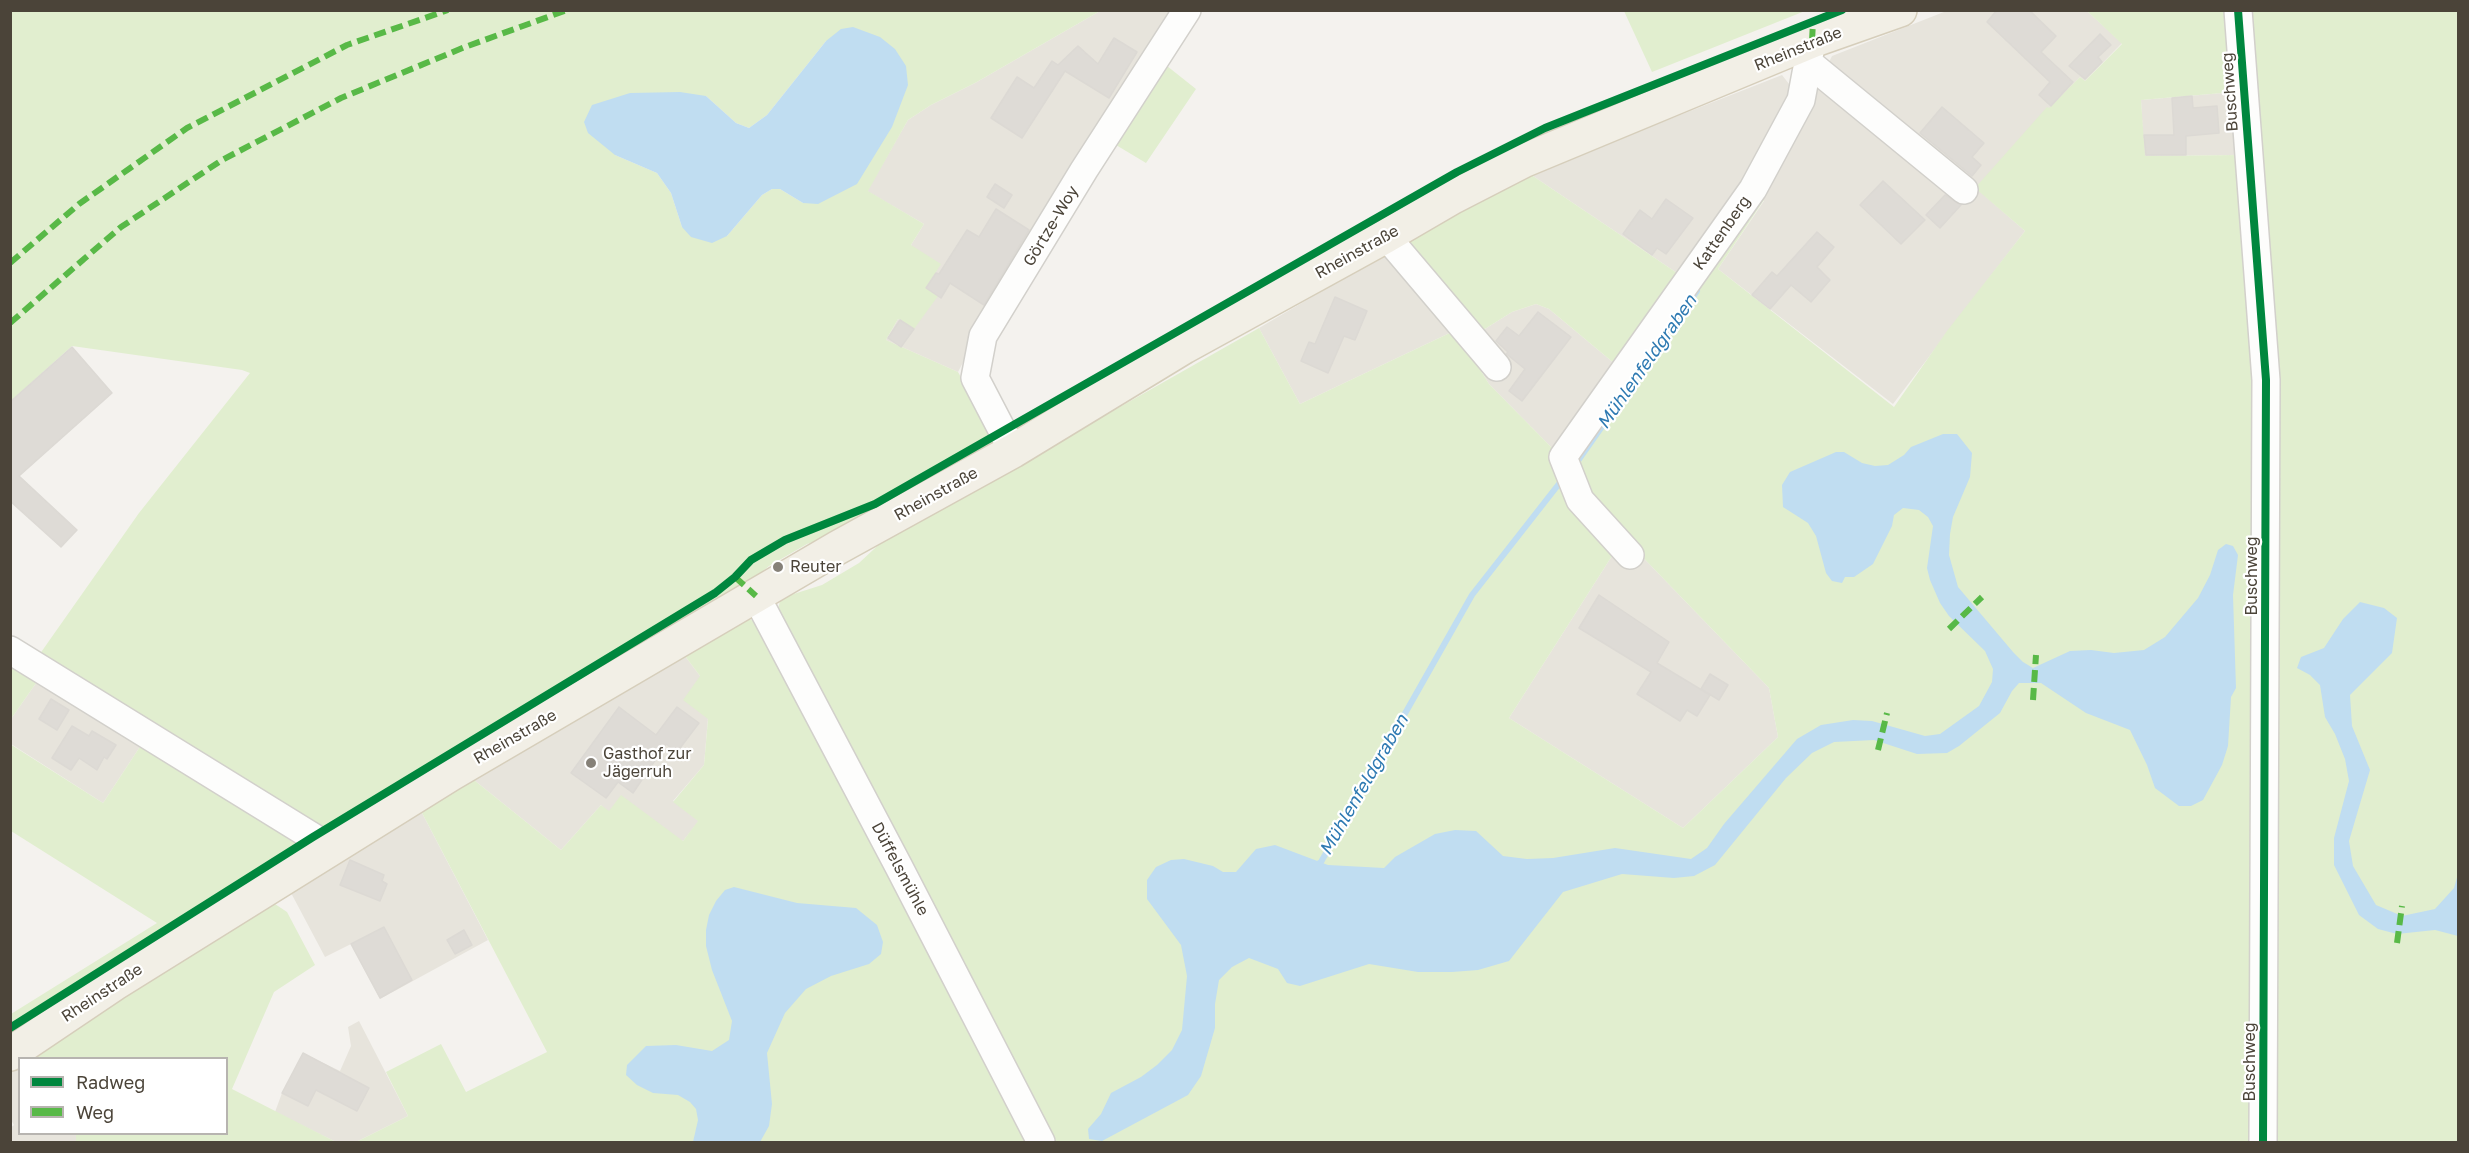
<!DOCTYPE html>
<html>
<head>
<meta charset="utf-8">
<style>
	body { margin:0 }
	#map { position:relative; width:2469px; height:1153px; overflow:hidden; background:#f4f2ee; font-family:"Golos Text",sans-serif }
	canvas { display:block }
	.frame { position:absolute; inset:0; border:12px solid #4b4439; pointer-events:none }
	.legend { position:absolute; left:18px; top:1057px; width:210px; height:78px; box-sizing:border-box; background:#fff; border:2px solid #b7b4b0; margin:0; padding:8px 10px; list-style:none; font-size:18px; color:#4b4439 }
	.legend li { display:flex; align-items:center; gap:12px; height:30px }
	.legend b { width:30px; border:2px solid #b7b4b0 }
</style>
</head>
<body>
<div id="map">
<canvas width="2469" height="1153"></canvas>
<div class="frame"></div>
<ul class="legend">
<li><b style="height:8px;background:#00873e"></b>Radweg</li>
<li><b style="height:8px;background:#58b947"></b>Weg</li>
</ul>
</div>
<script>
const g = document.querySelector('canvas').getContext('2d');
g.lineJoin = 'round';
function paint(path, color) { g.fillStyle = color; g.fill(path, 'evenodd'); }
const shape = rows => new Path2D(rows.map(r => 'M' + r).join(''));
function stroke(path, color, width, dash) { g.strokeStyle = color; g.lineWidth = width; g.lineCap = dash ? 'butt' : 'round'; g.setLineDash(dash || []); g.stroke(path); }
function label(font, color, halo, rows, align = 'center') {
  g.font = font + ' "Golos Text",sans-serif'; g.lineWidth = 4.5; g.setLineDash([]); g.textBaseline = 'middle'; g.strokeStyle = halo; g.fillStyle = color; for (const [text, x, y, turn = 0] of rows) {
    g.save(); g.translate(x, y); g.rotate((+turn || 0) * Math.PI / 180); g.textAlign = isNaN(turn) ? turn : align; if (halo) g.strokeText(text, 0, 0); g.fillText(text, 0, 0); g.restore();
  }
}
paint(shape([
	[1949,10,2087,11,2122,43,2085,81,2080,77,1976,188,2025,231,1893,404,1718,269,1764,201,1762,198,1832,56],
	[1100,11,1177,11,986,318,958,372,886,340,898,319,913,329,937,296,926,288,911,245,924,224,867,191,908,120,931,105,975,83],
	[1782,75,1793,89,1744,188,1683,277,1530,174],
	[2234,92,2238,155,2144,156,2141,100],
	[1406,242,1480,332,1512,312,1536,304,1549,309,1621,369,1558,454,1489,384,1456,330,1300,404,1259,328],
	[1600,513,1769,688,1778,737,1683,828,1509,718,1617,548],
	[685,656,700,676,708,718,704,765,673,801,699,821,683,841,608,812,601,805,561,850,474,780],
	[41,676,145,739,103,803,11,744,11,719],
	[421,811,488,940,380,999,351,944,325,957,290,891],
	[359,1021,408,1116,356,1142,336,1142,275,1112,282,1093,303,1053,340,1071,351,1046,348,1027],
	[19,1063,20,1134,76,1134,76,1142,11,1142,10,1128,14,1125,11,1120,11,1070]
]), '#e7e4dc');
paint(shape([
	[11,11,1100,11,975,83,931,105,908,120,868,191,924,224,911,245,941,264,926,288,938,296,914,329,898,319,886,340,958,372,988,425,1018,437,875,520,807,544,769,566,717,610,336,835,308,826,37,658,139,513,250,373,242,370,72,346,11,401],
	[826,41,803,203,780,189,772,189,762,195,727,236,682,227,671,193,657,173,615,155,706,96,736,123,749,128,767,115],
	[1624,11,1805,11,1652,72],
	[2087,11,2229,11,2234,92,2141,100,2145,156,2238,155,2256,381,2254,1142,1049,1142,775,619,781,598,822,585,859,563,902,523,1030,458,1259,328,1300,404,1456,330,1489,384,1558,454,1617,548,1509,718,1683,828,1778,737,1769,688,1600,513,1571,463,1762,198,1764,200,1718,269,1894,407,1947,331,2025,231,1975,188,2047,107,2049,108,2080,77,2085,81,2122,44],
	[2246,11,2458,11,2458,1142,2272,1142],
	[1162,62,1196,89,1146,163,1111,142],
	[1530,174,1683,277,1621,369,1549,309,1536,304,1512,312,1480,332,1406,242],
	[749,619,764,625,1036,1142,356,1142,408,1116,386,1072,441,1044,466,1092,547,1052,421,811,474,780,561,850,601,805,609,811,621,795,683,841,698,821,673,802,704,765,708,719,683,700,700,676,685,656],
	[11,657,41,676,11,719],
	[145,739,296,834,303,855,11,1041,11,1014,157,923,11,831,10,744,103,803],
	[272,902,287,912,315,965,274,992,232,1089,336,1142,76,1142,76,1134,226,1134,226,1058,34,1058,31,1055]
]), '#e1eecf');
paint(shape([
	[853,27,880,37,895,49,906,66,908,85,892,127,857,184,818,204,803,203,780,189,772,189,762,195,727,236,712,243,691,237,682,227,671,193,657,173,615,155,588,133,584,122,592,105,630,93,680,92,706,96,736,123,749,128,767,115,826,41,841,29],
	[1943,434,1957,434,1972,453,1970,477,1953,517,1950,534,1949,555,1958,587,2013,652,2023,662,2033,668,2070,651,2091,650,2114,653,2144,650,2165,637,2198,598,2210,575,2218,550,2226,544,2233,546,2238,555,2233,595,2236,688,2231,697,2228,746,2222,765,2203,800,2191,806,2179,806,2155,788,2147,765,2130,730,2086,713,2041,683,2019,683,2012,691,2000,713,1959,746,1947,753,1917,754,1874,740,1834,742,1812,753,1786,778,1715,865,1694,876,1674,878,1622,874,1563,892,1509,961,1478,970,1452,972,1418,972,1369,964,1300,986,1287,983,1278,969,1249,958,1232,967,1219,980,1215,1004,1215,1028,1201,1076,1188,1095,1102,1141,1089,1139,1088,1129,1101,1114,1111,1093,1141,1077,1157,1065,1172,1050,1182,1030,1187,976,1181,945,1147,899,1147,880,1156,867,1171,860,1184,859,1213,866,1223,872,1236,872,1256,849,1275,845,1328,865,1384,868,1395,857,1435,834,1455,830,1476,831,1503,856,1527,859,1553,858,1615,848,1691,859,1707,848,1724,824,1797,739,1821,725,1853,720,1872,721,1925,736,1940,734,1979,706,1992,682,1993,669,1985,651,1949,616,1940,603,1930,580,1927,568,1933,526,1928,517,1919,510,1903,508,1894,515,1892,526,1873,564,1854,577,1845,577,1842,583,1832,581,1826,573,1816,536,1808,523,1783,507,1782,485,1790,472,1836,452,1844,452,1862,463,1875,466,1888,465,1904,455,1911,447],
	[2360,602,2384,608,2397,618,2392,653,2350,695,2352,726,2370,770,2349,841,2353,866,2376,905,2402,916,2435,909,2454,888,2458,874,2458,936,2435,930,2397,934,2378,929,2359,915,2334,865,2334,838,2349,781,2345,759,2335,734,2325,717,2320,685,2310,675,2297,668,2301,657,2324,648,2343,619],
	[734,887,797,903,856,908,877,925,883,942,881,954,869,964,831,976,806,989,785,1013,767,1053,772,1104,769,1126,760,1142,693,1142,698,1120,696,1109,690,1102,678,1095,653,1093,637,1085,626,1075,627,1065,646,1046,676,1045,712,1051,729,1040,732,1021,712,970,706,946,706,930,709,915,716,901,725,890]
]), '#c0ddf1');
stroke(shape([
	[1575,465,1697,291],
	[1316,865,1321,862,1472,595,1562,480]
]), '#c0ddf1', 6);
const building = shape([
	[1997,10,2029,10,2056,36,2041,52,2073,82,2051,106,2039,95,2050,82,1987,22,1997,10],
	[2100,34,2111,45,2098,57,2102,62,2085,79,2069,66,2100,34],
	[1114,38,1137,52,1109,98,1065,71,1022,138,991,118,1017,77,1034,88,1052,61,1058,65,1078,46,1098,64,1114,38],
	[2192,96,2193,108,2217,106,2219,133,2186,136,2186,155,2146,155,2144,135,2174,135,2172,98,2192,96],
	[1942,107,1984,143,1972,157,1981,165,1972,176,1920,133,1942,107],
	[1883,181,1925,220,1901,244,1860,205,1883,181],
	[995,184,1012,195,1004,208,987,197,995,184],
	[1945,195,1961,205,1940,228,1926,215,1945,195],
	[1666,199,1693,218,1666,254,1657,248,1652,255,1623,234,1640,210,1652,219,1666,199],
	[996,209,1029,230,984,305,950,283,941,298,926,288,936,273,939,274,967,230,979,237,996,209],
	[1817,232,1834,247,1817,267,1830,280,1811,302,1791,285,1770,309,1752,295,1772,272,1777,276,1817,232],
	[1335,297,1367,311,1355,340,1344,336,1328,373,1301,361,1309,342,1315,344,1335,297],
	[1538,312,1571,337,1522,401,1509,391,1525,369,1509,356,1506,354,1508,352,1496,341,1507,327,1519,336,1538,312],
	[900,320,914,329,901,347,888,338,900,320],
	[72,347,112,393,19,476,77,530,61,547,10,501,10,402,72,347],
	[1599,595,1669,642,1657,663,1710,695,1697,716,1687,710,1680,721,1637,694,1651,672,1579,628,1599,595],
	[1710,674,1728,685,1719,700,1701,689,1710,674],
	[51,699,69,710,57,730,39,719,51,699],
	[619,707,656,735,677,707,699,723,677,752,666,744,633,793,618,782,606,798,571,773,619,707],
	[72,726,89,736,92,731,116,745,107,759,104,757,97,770,79,758,71,770,52,758,72,726],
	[350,860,384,875,382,881,387,884,380,901,340,885,350,860],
	[384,927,412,980,380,998,351,944,384,927],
	[464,930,472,945,455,954,447,940,464,930],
	[303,1053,369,1088,357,1111,316,1090,308,1106,282,1093,303,1053]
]);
paint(building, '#dedbd6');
stroke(building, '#dcd9d4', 1.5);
const minor = shape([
	[2238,10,2266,380,2263,1142],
	[1809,63,1964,190],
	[1386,236,1497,367],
	[1013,451,975,378,983,336,1084,170,1187,10],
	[1630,555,1580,500,1563,457,1753,189,1801,100,1812,41],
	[756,596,899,867,1041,1142],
	[10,650,313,837,326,852]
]);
const major = shape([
	[10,1054,114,984,451,774,837,548,1013,451,1184,347,1386,236,1453,197,1523,161,1812,41,1900,10]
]);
stroke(minor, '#d2d0cb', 30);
stroke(major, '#d6cebb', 36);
stroke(minor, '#fdfdfc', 27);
stroke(major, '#f2efe6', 33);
stroke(shape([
	[1812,41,1813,22],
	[10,263,79,204,187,128,347,45,448,10],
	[10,323,121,227,222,160,341,98,465,47,567,10],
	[735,577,756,596],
	[1949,629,1982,597],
	[2033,700,2036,655],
	[1878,750,1887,713],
	[2397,943,2402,906]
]), '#58b947', 6, [12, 6]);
stroke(shape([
	[2238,10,2266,380,2263,1142],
	[10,1028,313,837,715,593,735,577,751,560,785,540,875,504,1457,172,1545,128,1842,10]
]), '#00873e', 8);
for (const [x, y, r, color] of [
	[778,567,6,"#868178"],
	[591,763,6,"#868178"]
]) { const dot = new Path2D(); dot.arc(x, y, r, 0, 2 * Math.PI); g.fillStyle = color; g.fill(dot); stroke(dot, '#fff', 2); }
label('16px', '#4b4439', '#fff', [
	["Rheinstraße",1798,49,-22],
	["Buschweg",2230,92,-94],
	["Görtze-Woy",1051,226,-59],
	["Kattenberg",1722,233,-55],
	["Rheinstraße",1357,252,-29],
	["Rheinstraße",936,494,-29],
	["Buschweg",2252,576,-90],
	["Rheinstraße",515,737,-30],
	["Düffelsmühle",900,869,62],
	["Rheinstraße",102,993,-33],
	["Buschweg",2250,1062,-90]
]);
label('16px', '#4b4439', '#fff', [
	["Reuter",790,567],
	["Gasthof zur",603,754],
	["Jägerruh",603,772]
], 'left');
label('italic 18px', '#2e7ab2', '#fff', [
	["Mühlenfeldgraben",1647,362,-55],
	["Mühlenfeldgraben",1364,785,-60]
]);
</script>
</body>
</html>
